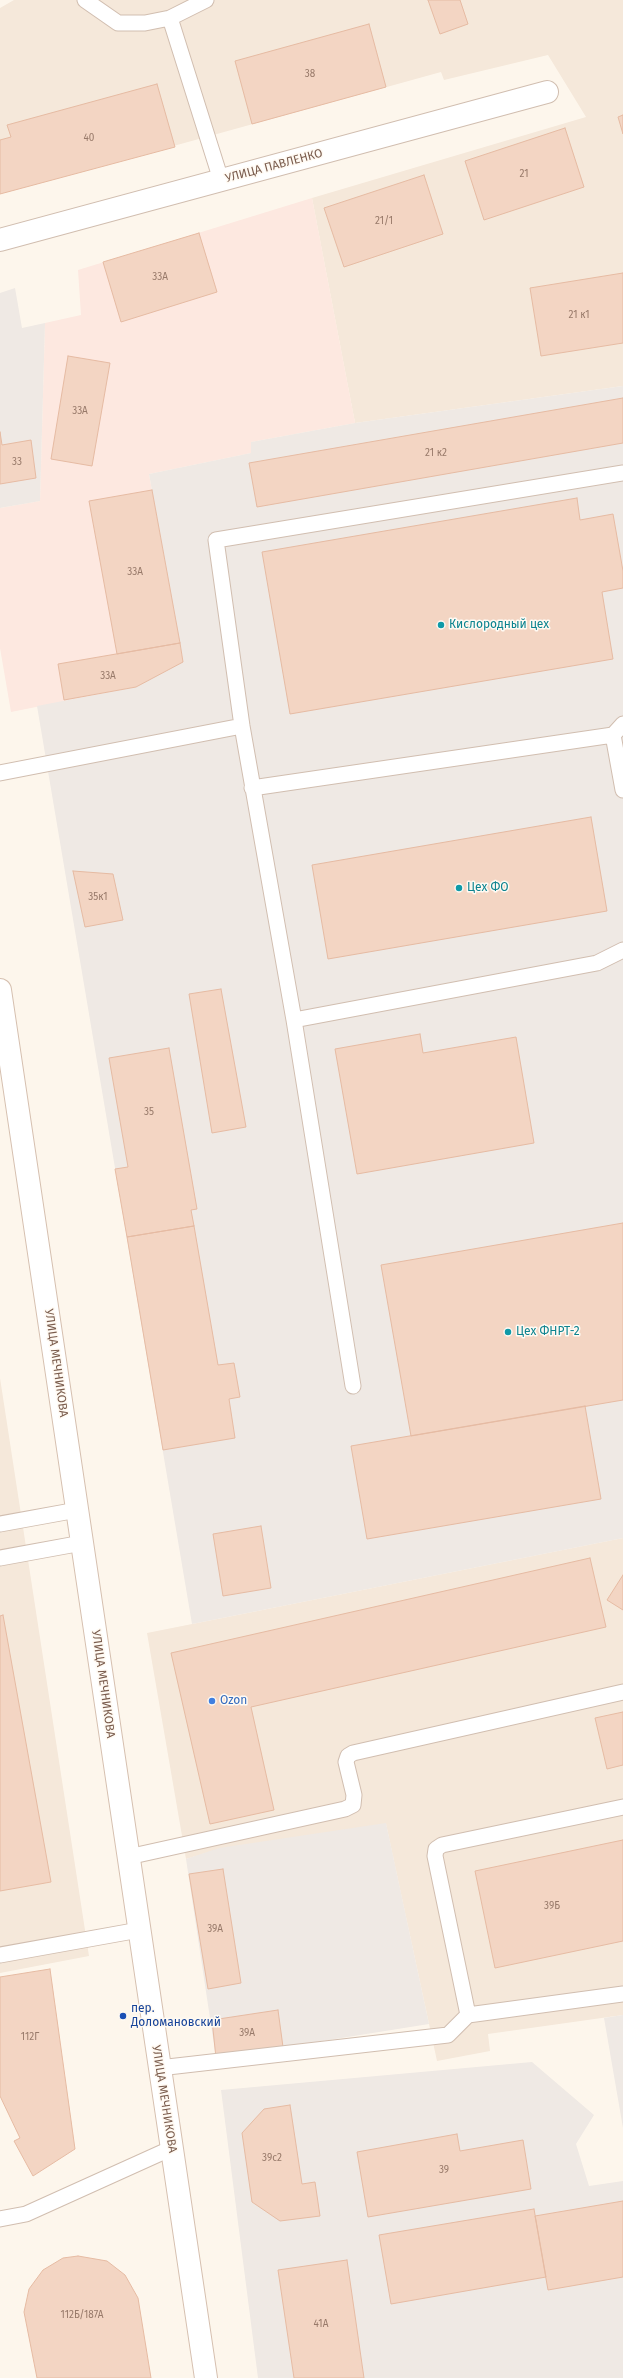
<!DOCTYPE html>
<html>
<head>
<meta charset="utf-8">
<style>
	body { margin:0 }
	canvas { display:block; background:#fdf6ec }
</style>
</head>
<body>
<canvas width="623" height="2378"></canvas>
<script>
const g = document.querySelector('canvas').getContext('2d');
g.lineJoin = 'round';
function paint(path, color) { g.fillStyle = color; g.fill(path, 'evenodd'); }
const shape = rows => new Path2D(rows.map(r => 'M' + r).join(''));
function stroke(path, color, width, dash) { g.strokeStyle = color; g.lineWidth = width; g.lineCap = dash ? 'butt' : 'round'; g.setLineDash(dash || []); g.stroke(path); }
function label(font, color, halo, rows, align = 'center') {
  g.font = font + ' "Fira Sans",sans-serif'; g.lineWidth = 3; g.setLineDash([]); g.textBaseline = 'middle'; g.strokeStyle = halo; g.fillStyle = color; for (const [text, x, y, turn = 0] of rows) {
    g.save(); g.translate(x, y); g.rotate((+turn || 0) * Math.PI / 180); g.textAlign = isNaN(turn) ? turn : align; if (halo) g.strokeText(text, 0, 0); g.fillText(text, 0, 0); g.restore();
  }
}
paint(shape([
	[14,0,623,0,623,386,355,423,312,198,586,117,548,55,444,80,441,72,0,194,0,8],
	[0,1378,89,1956,0,1973],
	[623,1538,623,2015,488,2034,490,2051,437,2061,386,1824,219,1849,186,1859,147,1633]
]), '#f5e8da');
paint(shape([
	[312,198,355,423,251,442,251,453,149,474,183,662,136,687,11,712,0,648,0,508,40,501,45,323,81,315,78,270]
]), '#fde8e0');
paint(shape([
	[15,288,22,328,45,323,40,501,0,508,0,293],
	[623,386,623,1538,192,1624,37,706,136,687,183,661,149,474,251,453,251,442,355,423],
	[386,1823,429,2024,216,2058,186,1859,219,1848],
	[623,2015,623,2128,604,2018],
	[532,2062,594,2115,576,2144,589,2186,623,2181,623,2378,258,2378,221,2090]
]), '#efe9e4');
const building = shape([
	[428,0,460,0,468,24,440,34,428,0],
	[369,24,386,87,252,124,235,61,369,24],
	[157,84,175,147,0,194,0,140,11,137,7,125,157,84],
	[623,115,623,134,618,117,623,115],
	[565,128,584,187,484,220,465,161,565,128],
	[424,175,443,234,344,267,324,208,424,175],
	[199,233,217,292,121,322,103,262,199,233],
	[623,273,623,343,541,356,530,288,623,273],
	[68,356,110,363,92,466,51,459,68,356],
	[623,398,623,443,257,507,249,463,623,398],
	[0,432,2,445,31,440,36,478,0,484,0,432],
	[152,490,180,643,117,654,89,501,152,490],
	[577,498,580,520,613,514,623,571,623,588,602,592,613,659,290,714,262,552,577,498],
	[180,643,183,662,136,687,64,700,58,664,180,643],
	[591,817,607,911,328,959,312,865,591,817],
	[73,871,113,874,123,920,85,927,73,871],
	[221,989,246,1127,212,1133,189,994,221,989],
	[420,1034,423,1053,516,1037,534,1143,357,1174,335,1049,420,1034],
	[169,1048,197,1209,191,1210,194,1226,127,1237,115,1169,128,1167,109,1058,169,1048],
	[623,1223,623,1400,411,1436,381,1265,623,1223],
	[194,1226,218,1365,234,1363,240,1397,229,1399,235,1438,163,1450,127,1237,194,1226],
	[585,1406,601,1499,367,1539,351,1446,585,1406],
	[261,1526,271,1588,223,1596,213,1534,261,1526],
	[590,1558,606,1627,251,1707,274,1810,210,1824,171,1653,590,1558],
	[623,1575,623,1610,607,1600,623,1575],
	[3,1615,51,1882,0,1891,0,1616,3,1615],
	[623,1712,623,1765,607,1769,595,1718,623,1712],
	[623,1840,623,1941,495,1968,475,1871,623,1840],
	[223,1869,241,1983,208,1989,189,1874,223,1869],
	[50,1969,75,2149,33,2176,14,2141,20,2138,0,2096,0,1977,50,1969],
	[278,2010,283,2047,216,2058,212,2020,278,2010],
	[290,2105,302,2184,315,2182,320,2216,280,2221,252,2202,242,2133,264,2109,290,2105],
	[457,2134,460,2151,523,2140,531,2189,368,2217,357,2152,457,2134],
	[623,2201,623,2277,548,2290,535,2216,623,2201],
	[534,2209,546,2277,391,2304,379,2235,534,2209],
	[78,2256,107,2261,125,2275,138,2298,151,2378,37,2378,24,2312,29,2289,43,2270,63,2258,78,2256],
	[347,2260,364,2378,294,2378,278,2270,347,2260]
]);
paint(building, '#f3d5c3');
stroke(building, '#e6bba3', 1);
const service = shape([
	[85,0,118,23,145,23,170,18,206,0],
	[170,18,221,180],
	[613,735,623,790],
	[0,773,242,726],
	[252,788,613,735,623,724],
	[294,1020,597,963,623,950],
	[353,1386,294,1020,242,726,216,540,623,473],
	[0,1524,77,1510],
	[0,1558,82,1543],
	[128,1857,345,1809,353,1805,354,1795,346,1762,348,1756,353,1753,623,1692],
	[0,1955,139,1930],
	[468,2015,435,1856,436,1849,442,1845,623,1807],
	[159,2068,448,2035,468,2015,623,1994],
	[0,2219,26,2214,172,2148]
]);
const minor = shape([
	[0,240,547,92]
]);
const secondary = shape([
	[0,990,206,2378]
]);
stroke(service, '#d1beb0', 17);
stroke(minor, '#d1beb0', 24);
stroke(secondary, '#d6c0b0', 24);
stroke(service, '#fff', 15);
stroke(minor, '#fff', 22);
stroke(secondary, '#fff', 22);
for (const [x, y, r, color] of [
	[441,625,4,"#0f9aa8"],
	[459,888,4,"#0f9aa8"],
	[508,1332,4,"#0f9aa8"],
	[212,1701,4,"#3f7fe0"],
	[123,2016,4,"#1a4fb4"]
]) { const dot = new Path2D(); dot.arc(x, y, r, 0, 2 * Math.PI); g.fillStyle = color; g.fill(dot); stroke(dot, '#fffaf3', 1.5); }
label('10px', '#987a6a', null, [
	["38",310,74],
	["40",89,138],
	["21",524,174],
	["21/1",384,221],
	["33А",160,277],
	["21 к1",579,315],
	["33А",80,411],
	["21 к2",436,453],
	["33",17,462],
	["33А",135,572],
	["33А",108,676],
	["35к1",98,897],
	["35",149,1112],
	["39Б",552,1906],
	["39А",215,1929],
	["39А",247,2033],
	["112Г",30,2037],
	["39с2",272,2158],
	["39",444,2170],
	["112Б/187А",82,2315],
	["41А",321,2324]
]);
label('12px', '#7a5c4d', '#fffaf3', [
	["УЛИЦА ПАВЛЕНКО",274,166,-15],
	["УЛИЦА МЕЧНИКОВА",56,1363,82],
	["УЛИЦА МЕЧНИКОВА",103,1684,82],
	["УЛИЦА МЕЧНИКОВА",164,2099,81]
]);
label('12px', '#0d838f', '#fffaf3', [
	["Кислородный цех",449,625],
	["Цех ФО",467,888],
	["Цех ФНРТ-2",516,1332]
], 'left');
label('12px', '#366cbe', '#fffaf3', [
	["Ozon",220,1701]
], 'left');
label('12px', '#164399', '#fffaf3', [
	["пер.",131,2009],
	["Доломановский",131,2023]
], 'left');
</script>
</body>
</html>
